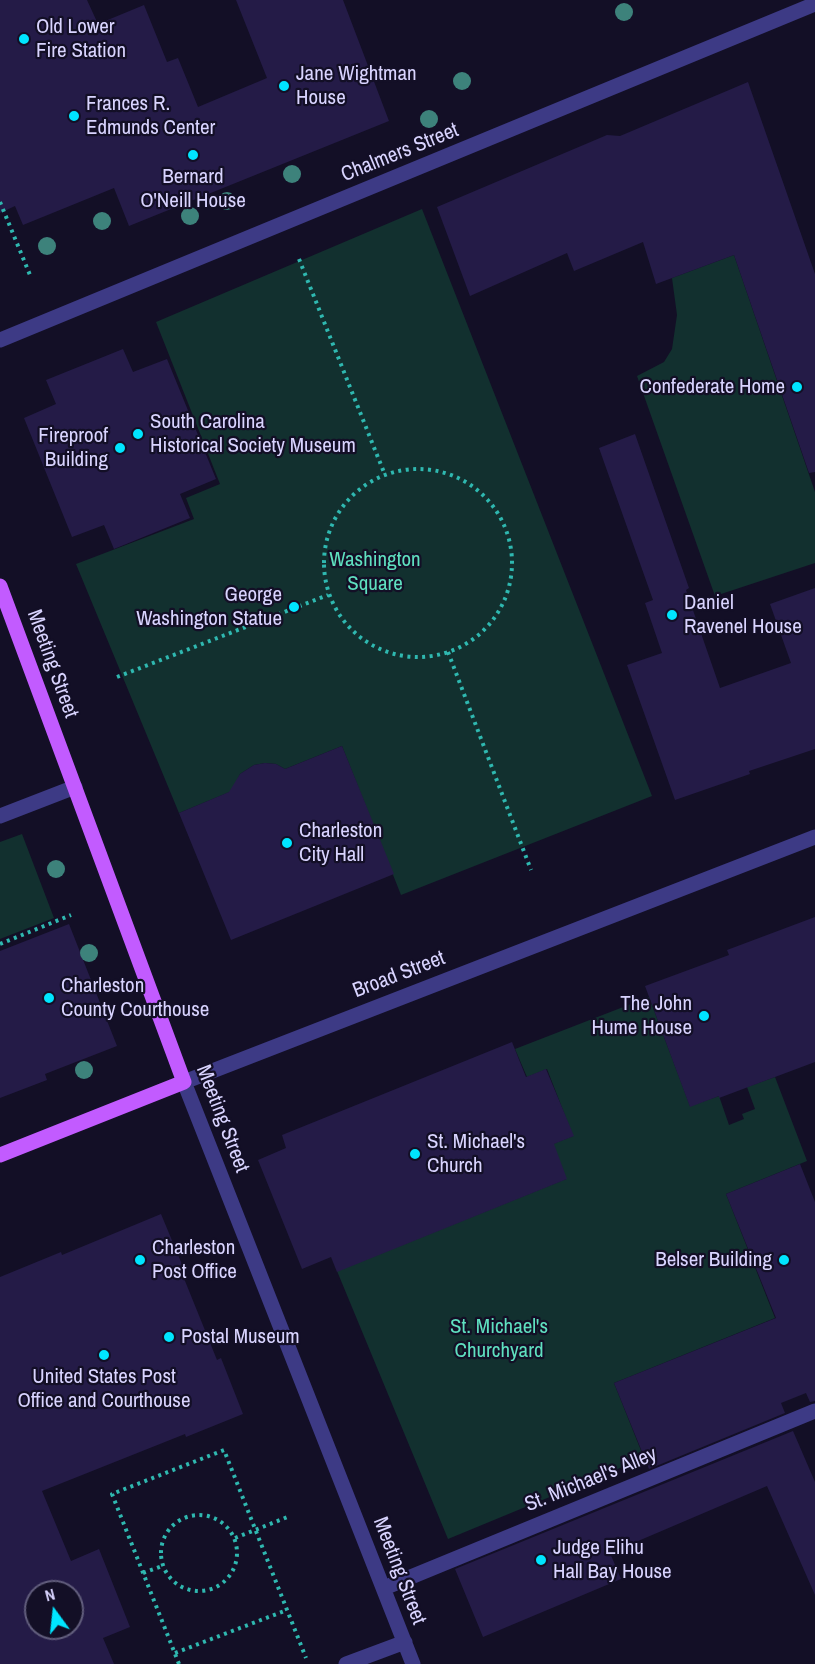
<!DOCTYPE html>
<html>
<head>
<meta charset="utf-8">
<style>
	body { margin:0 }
	#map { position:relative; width:815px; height:1664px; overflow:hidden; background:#130f26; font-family:"Archivo Narrow",sans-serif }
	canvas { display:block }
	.north { position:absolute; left:24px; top:1580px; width:60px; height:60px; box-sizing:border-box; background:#130f26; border:2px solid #625e7d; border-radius:50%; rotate:345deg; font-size:16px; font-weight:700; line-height:24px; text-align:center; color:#d9d4ff }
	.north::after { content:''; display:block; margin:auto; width:21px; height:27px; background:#00e5ff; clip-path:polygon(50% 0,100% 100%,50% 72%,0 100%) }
</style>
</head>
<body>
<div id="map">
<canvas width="815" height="1664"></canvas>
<div class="north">N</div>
</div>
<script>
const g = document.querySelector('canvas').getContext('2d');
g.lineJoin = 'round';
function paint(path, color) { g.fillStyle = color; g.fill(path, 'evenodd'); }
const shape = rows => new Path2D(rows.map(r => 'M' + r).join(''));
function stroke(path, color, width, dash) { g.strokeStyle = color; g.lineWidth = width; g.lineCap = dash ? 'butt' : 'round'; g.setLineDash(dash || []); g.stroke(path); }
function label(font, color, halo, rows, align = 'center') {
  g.font = font + ' "Archivo Narrow",sans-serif'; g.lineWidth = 4.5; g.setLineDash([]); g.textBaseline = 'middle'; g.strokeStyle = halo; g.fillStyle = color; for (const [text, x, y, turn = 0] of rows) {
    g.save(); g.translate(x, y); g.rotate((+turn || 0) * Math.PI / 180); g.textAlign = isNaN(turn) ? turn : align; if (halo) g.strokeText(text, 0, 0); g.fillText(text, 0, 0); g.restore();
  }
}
paint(shape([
	[422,209,652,796,401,895,342,746,285,769,276,764,265,763,254,765,240,774,232,791,179,813,76,564,194,519,186,498,220,484,156,322],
	[734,255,815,492,815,563,715,596,637,376,664,362,672,349,677,315,672,278],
	[22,834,54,918,0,939,0,842],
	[649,997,690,1106,719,1096,729,1125,744,1119,742,1114,755,1109,747,1087,775,1077,807,1161,726,1194,775,1318,614,1383,644,1458,448,1539,337,1271,566,1179,553,1144,573,1136,547,1069,527,1077,515,1049]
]), '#12302f');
paint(shape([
	[0,0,87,0,98,24,144,5,167,62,178,58,198,107,267,78,236,0,343,0,389,121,129,226,114,188,23,225,15,206,0,213],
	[748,82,815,274,815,472,809,473,734,255,656,284,643,242,574,271,567,253,470,296,437,207,607,135,620,136],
	[123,349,133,372,167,359,216,479,180,494,190,518,114,549,104,525,72,537,24,418,56,404,46,380],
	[635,434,689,588,686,590,720,688,791,663,770,604,815,588,815,749,749,771,750,774,675,800,627,665,662,653,645,603,653,600,599,448],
	[342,746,394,874,231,940,179,813,229,792,240,774,254,765,265,763,276,764,285,769],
	[815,917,815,1062,719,1098,719,1096,690,1107,645,986,729,955,727,950],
	[69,924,117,1046,45,1074,47,1080,0,1098,0,951],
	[512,1042,526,1077,546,1069,574,1136,554,1144,567,1179,337,1272,331,1257,302,1269,258,1160,286,1148,282,1135],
	[800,1164,815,1202,815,1401,810,1402,806,1393,781,1403,785,1413,649,1469,614,1383,776,1318,726,1194],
	[161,1214,186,1274,183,1276,217,1360,221,1358,243,1414,186,1437,185,1434,42,1491,71,1561,99,1549,130,1627,103,1638,114,1664,0,1664,0,1277,61,1252,62,1255],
	[36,1592,72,1592,72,1628,36,1628],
	[793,1431,815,1482,815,1595,767,1486,610,1553,621,1579,483,1637,455,1569]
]), '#241b47');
stroke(shape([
	[0,202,30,275],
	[299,259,385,475],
	'324 563a94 94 0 1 1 188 0a94 94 0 1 1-188 0Z',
	[448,652,531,870],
	[117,677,328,595],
	[0,944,71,915],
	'161 1553a38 38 0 1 1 76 0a38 38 0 1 1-76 0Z',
	[235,1538,290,1516],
	[143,1573,162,1566],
	[175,1653,287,1610],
	[179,1664,112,1494,224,1450,306,1658]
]), '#2fb8b0', 4, [3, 4.5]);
stroke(shape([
	[0,340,815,4],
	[0,816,75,787],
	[384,1588,815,1411],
	[346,1664,405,1642],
	[413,1664,184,1082,815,837]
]), '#3d3a85', 15);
stroke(shape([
	[0,586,184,1082,0,1155]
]), '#c25bff', 15);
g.fillStyle = '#3d827b';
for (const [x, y] of [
	[624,12],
	[462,81],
	[429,119],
	[292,174],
	[227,201],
	[190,216],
	[102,221],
	[47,246],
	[56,869],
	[89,953],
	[84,1070]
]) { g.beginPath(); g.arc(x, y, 9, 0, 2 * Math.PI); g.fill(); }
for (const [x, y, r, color] of [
	[24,39,6,"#00e5ff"],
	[284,86,6,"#00e5ff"],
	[74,116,6,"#00e5ff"],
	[193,155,6,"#00e5ff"],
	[797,387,6,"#00e5ff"],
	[138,434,6,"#00e5ff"],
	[120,448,6,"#00e5ff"],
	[294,607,6,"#00e5ff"],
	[672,615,6,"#00e5ff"],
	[287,843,6,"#00e5ff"],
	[49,998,6,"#00e5ff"],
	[704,1016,6,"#00e5ff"],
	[415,1154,6,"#00e5ff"],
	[140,1260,6,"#00e5ff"],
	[784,1260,6,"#00e5ff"],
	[169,1337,6,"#00e5ff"],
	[104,1355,6,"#00e5ff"],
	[541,1560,6,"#00e5ff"]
]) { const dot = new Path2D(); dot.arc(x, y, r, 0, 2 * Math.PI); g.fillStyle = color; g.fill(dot); stroke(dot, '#130f26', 2); }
label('21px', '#d9d4ff', '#130f26', [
	["Old Lower",36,27],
	["Fire Station",36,51],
	["Jane Wightman",296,74],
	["House",296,98],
	["Frances R.",86,104],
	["Edmunds Center",86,128],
	["Bernard",193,177,"center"],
	["O'Neill House",193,201,"center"],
	["Confederate Home",785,387,"right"],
	["South Carolina",150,422],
	["Historical Society Museum",150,446],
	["Fireproof",108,436,"right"],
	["Building",108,460,"right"],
	["George",282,595,"right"],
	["Washington Statue",282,619,"right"],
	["Daniel",684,603],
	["Ravenel House",684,627],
	["Charleston",299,831],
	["City Hall",299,855],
	["Charleston",61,986],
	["County Courthouse",61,1010],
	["The John",692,1004,"right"],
	["Hume House",692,1028,"right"],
	["St. Michael's",427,1142],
	["Church",427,1166],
	["Charleston",152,1248],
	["Post Office",152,1272],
	["Belser Building",772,1260,"right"],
	["Postal Museum",181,1337],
	["United States Post",104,1377,"center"],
	["Office and Courthouse",104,1401,"center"],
	["Judge Elihu",553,1548],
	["Hall Bay House",553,1572]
], 'left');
label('21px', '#d9d4ff', '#130f26', [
	["Chalmers Street",400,153,-22],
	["Meeting Street",52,664,70],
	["Broad Street",399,975,-21],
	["Meeting Street",222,1119,69],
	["St. Michael's Alley",591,1480,-22],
	["Meeting Street",399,1571,69]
]);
label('21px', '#5fe0c0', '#130f26', [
	["Washington",375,560],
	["Square",375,584],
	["St. Michael's",499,1327],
	["Churchyard",499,1351]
]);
</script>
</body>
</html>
